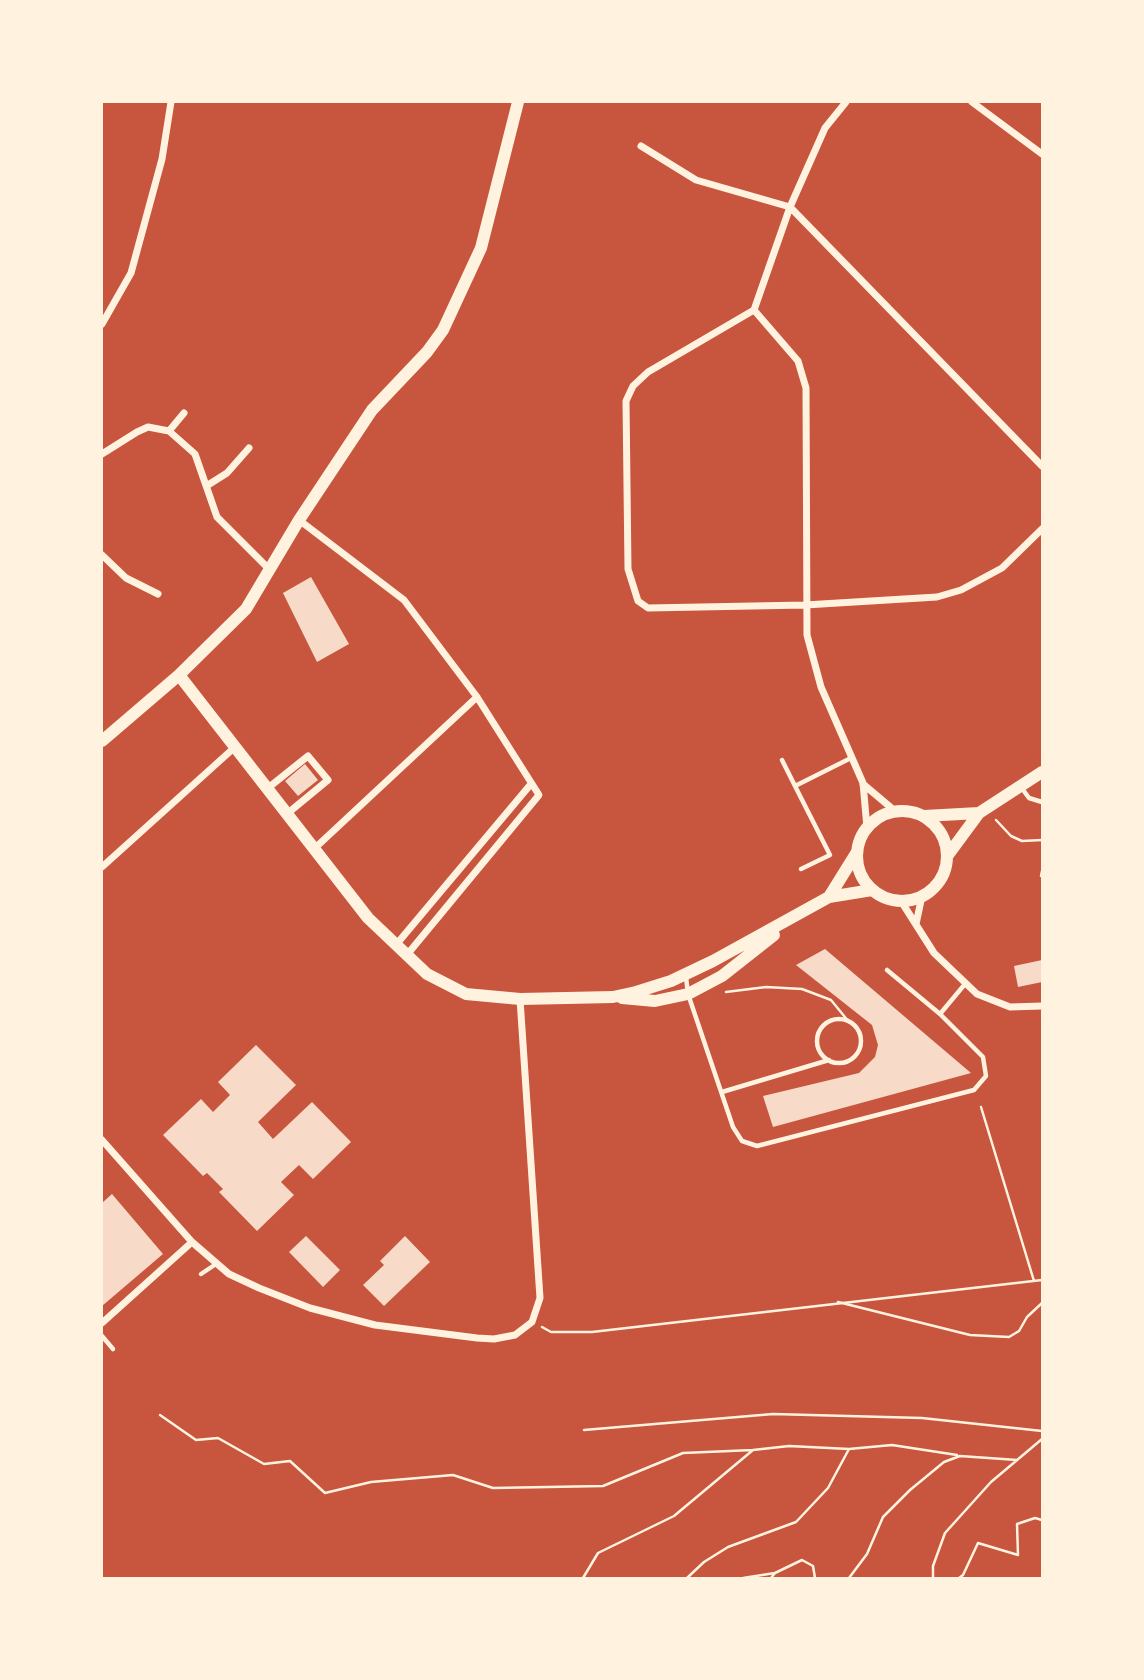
<!DOCTYPE html>
<html>
<head>
<meta charset="utf-8">
<style>
	body { margin:0 }
	#map { position:relative; width:1144px; height:1680px; overflow:hidden; background:#c8553d; font-family:Cabin,sans-serif }
	canvas { display:block }
	.frame { position:absolute; inset:0; border:103px solid #fff3e0; pointer-events:none }
</style>
</head>
<body>
<div id="map">
<canvas width="1144" height="1680"></canvas>
<div class="frame"></div>
</div>
<script>
const g = document.querySelector('canvas').getContext('2d');
g.lineJoin = 'round';
function paint(path, color) { g.fillStyle = color; g.fill(path, 'evenodd'); }
const shape = rows => new Path2D(rows.map(r => 'M' + r).join(''));
function stroke(path, color, width, dash) { g.strokeStyle = color; g.lineWidth = width; g.lineCap = dash ? 'butt' : 'round'; g.setLineDash(dash || []); g.stroke(path); }
paint(shape([
	[311,577,349,644,317,662,283,593],
	[305,764,318,780,298,796,285,781],
	[825,949,971,1073,773,1127,763,1096,859,1073,875,1057,878,1045,872,1025,796,965],
	[1042,960,1042,982,1018,987,1014,966],
	[256,1045,296,1085,258,1122,273,1139,312,1102,351,1142,313,1179,299,1165,281,1182,294,1195,257,1231,219,1192,223,1189,207,1173,203,1176,163,1135,201,1099,213,1112,230,1095,218,1082],
	[112,1194,163,1254,102,1306,102,1203],
	[306,1236,340,1270,323,1287,289,1252],
	[405,1236,430,1262,384,1306,363,1285,384,1265,380,1261]
]), '#f7dbc8');
stroke(shape([
	[996,820,1011,836,1022,841,1042,840],
	[1041,876,1042,871],
	[726,992,766,987,802,989,831,1000,849,1022],
	[981,1107,1034,1281],
	[838,1302,970,1335,1009,1337,1019,1331,1027,1317,1042,1303],
	[542,1327,551,1332,592,1332,1042,1280],
	[160,1415,196,1440,218,1438,264,1464,290,1461,325,1493,371,1482,453,1475,493,1488,603,1486,683,1453,753,1450],
	[584,1430,773,1414,922,1418,1042,1431],
	[849,1449,892,1445,957,1455],
	[583,1578,598,1553,674,1516,753,1450,789,1446,849,1449,828,1488,796,1522,728,1547,704,1562,687,1578],
	[743,1578,775,1573],
	[771,1578,775,1573,802,1560,813,1566,815,1578],
	[849,1578,867,1554,883,1517,910,1490,944,1462,960,1456,1017,1460],
	[933,1578,933,1566,945,1533,991,1482,1042,1439],
	[959,1578,963,1575,978,1543,1018,1555,1017,1524,1035,1518,1042,1520]
]), '#fff3e0', 2.5);
stroke(shape([
	[782,760,795,786],
	[1021,787,1029,798,1042,802],
	[801,869,830,855,795,786,851,758],
	[887,970,940,1014],
	[686,977,688,994,733,1127,742,1141,757,1146,974,1090,986,1076,983,1057,940,1014,965,984],
	'817 1041a22 22 0 1 1 44 0a22 22 0 1 1-44 0Z',
	[722,1092,829,1060],
	[201,1274,216,1264],
	[102,1336,113,1349]
]), '#fff3e0', 4.5);
stroke(shape([
	[846,102,825,128,790,207,754,310,648,372,633,386,626,401,628,569,638,601,648,608,805,605,937,597,961,590,1002,568,1042,529],
	[972,102,1042,154],
	[641,146,696,180,790,207,1042,466],
	[754,310,798,361,806,388,807,635,821,687,863,783,867,828],
	[102,324,131,273,162,159,171,102],
	[169,431,184,413],
	[102,454,137,432,148,427,169,431,195,454,217,517,270,570],
	[208,485,227,473,249,448],
	[299,520,404,600,477,697,539,795,406,956],
	[102,555,126,578,158,594],
	[863,784,895,811],
	[268,788,308,756,328,780,288,813],
	[315,848,477,697],
	[102,867,235,747],
	[901,901,934,953,977,994,1010,1007,1042,1006],
	[916,924,922,896],
	[395,946,531,784],
	[102,1140,192,1242,229,1274,259,1288,310,1308,375,1325,477,1338,494,1339,515,1335,532,1322,540,1298,520,999],
	[102,1323,192,1242]
]), '#fff3e0', 7);
stroke(shape([
	[179,675,368,918,427,974,466,994,520,999,613,997,636,992,671,981,713,961,829,897,872,890],
	[102,741,179,675,246,609,299,520,372,410,427,352,443,330,481,248,518,102],
	'857 856a45 45 0 1 1 90 0a45 45 0 1 1-90 0Z',
	[924,816,979,813],
	[948,855,979,813,1042,772],
	[829,897,857,852],
	[622,998,655,1001,688,994,722,976,774,935]
]), '#fff3e0', 12);
</script>
</body>
</html>
